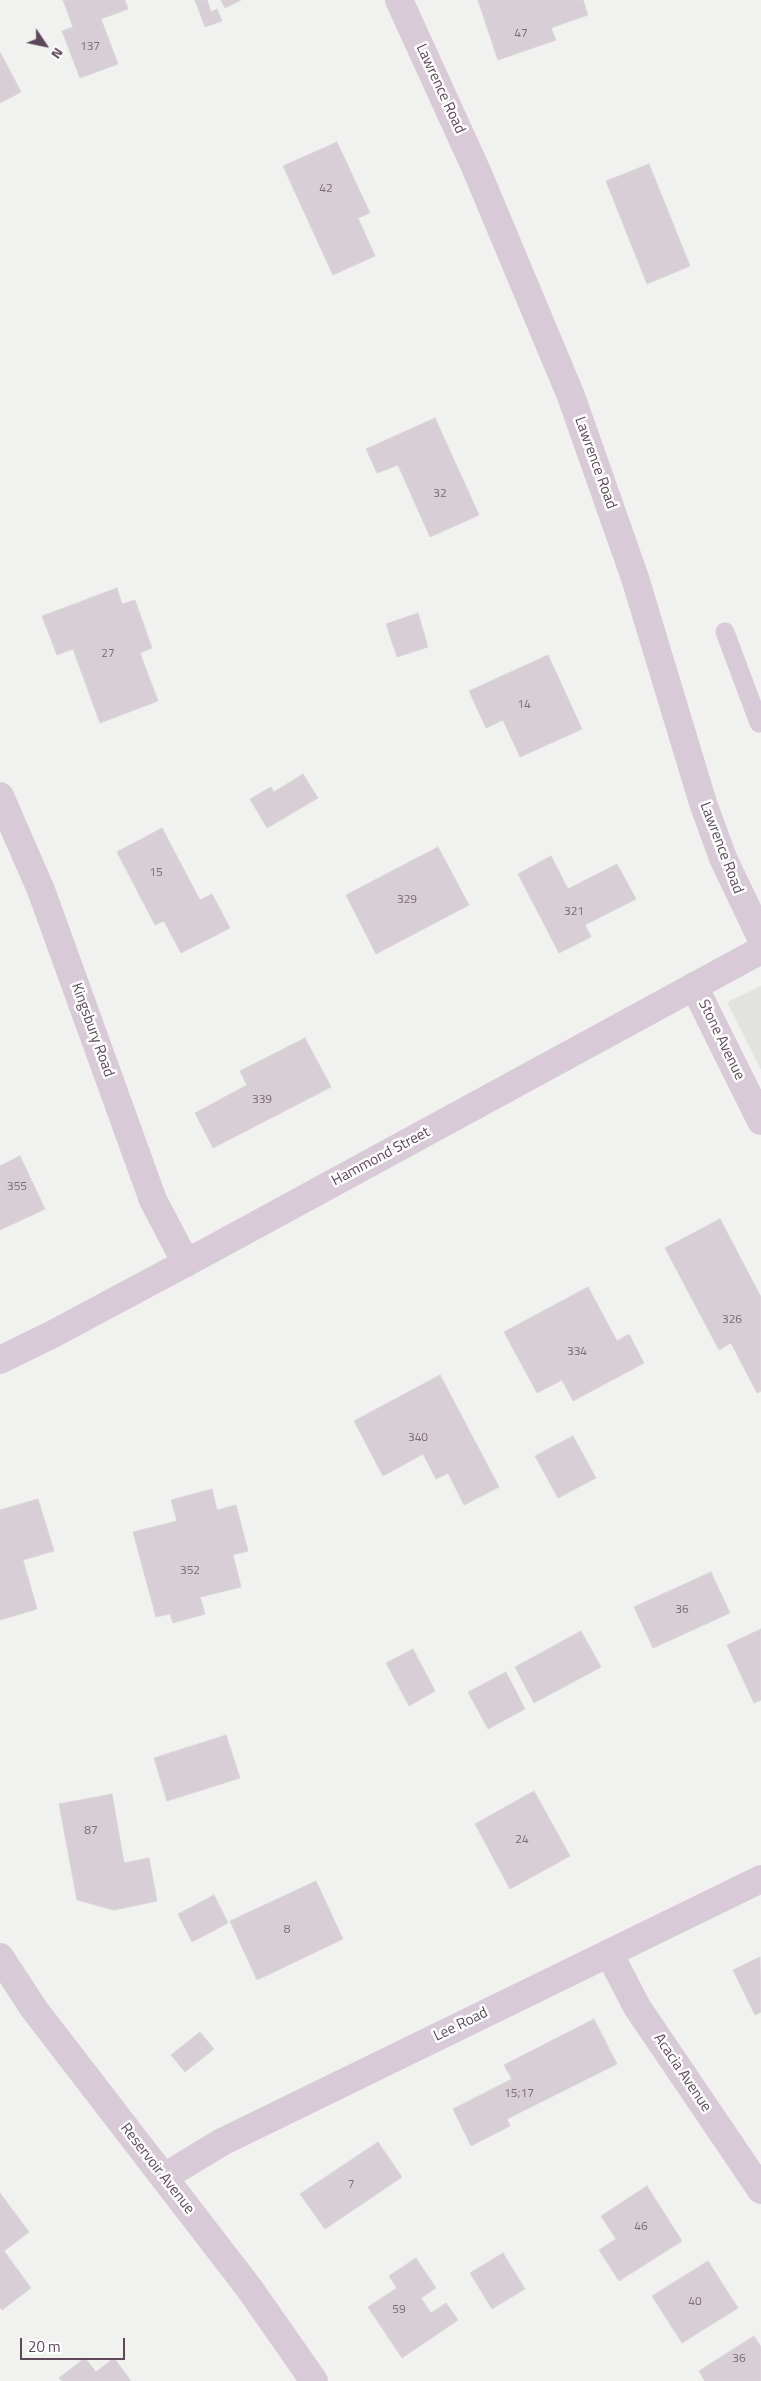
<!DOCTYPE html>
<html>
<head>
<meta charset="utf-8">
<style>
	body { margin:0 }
	#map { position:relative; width:761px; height:2381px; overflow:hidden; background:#f1f2f0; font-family:"Titillium Web",sans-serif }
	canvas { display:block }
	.north { position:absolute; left:20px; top:20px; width:50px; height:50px; -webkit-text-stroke:4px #fff; paint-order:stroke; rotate:124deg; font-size:14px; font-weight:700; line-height:20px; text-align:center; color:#5d485a }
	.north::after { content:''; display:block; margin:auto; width:18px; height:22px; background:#5d485a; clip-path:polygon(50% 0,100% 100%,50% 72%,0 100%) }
	.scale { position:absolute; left:20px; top:2338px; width:105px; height:22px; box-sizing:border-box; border:2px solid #5d485a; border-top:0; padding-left:6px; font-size:15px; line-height:18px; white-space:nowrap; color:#5d485a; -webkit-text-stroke:4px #fff; paint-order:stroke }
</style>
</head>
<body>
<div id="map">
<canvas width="761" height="2381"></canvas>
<div class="north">N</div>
<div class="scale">20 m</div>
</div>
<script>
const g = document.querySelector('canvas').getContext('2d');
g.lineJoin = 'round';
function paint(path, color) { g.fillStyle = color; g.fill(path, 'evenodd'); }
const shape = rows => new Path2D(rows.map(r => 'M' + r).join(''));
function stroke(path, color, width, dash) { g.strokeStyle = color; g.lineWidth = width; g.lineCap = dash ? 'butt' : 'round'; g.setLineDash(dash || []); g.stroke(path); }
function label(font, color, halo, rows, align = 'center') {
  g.font = font + ' "Titillium Web",sans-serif'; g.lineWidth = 5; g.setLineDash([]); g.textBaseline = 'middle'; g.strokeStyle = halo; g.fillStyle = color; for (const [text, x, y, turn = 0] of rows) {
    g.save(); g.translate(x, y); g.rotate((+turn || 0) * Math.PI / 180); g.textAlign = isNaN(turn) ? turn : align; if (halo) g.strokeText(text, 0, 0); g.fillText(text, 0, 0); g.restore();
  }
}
paint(shape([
	[761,986,761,1070,727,1002]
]), '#e2e3e1');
const building = shape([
	[63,0,125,0,128,9,101,19,118,64,80,78,62,31,73,27,63,0],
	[195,0,207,0,211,12,217,9,222,21,205,27,195,0],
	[221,0,241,0,225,8,221,0],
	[478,0,583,0,588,15,551,28,556,40,498,60,478,0],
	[0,52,21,92,0,103,0,52],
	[337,142,370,213,358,218,375,256,333,275,283,166,337,142],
	[649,164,690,266,647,284,606,181,649,164],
	[435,418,479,515,430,537,398,465,377,473,366,449,435,418],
	[117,588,122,604,135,600,152,648,140,653,158,701,100,723,73,649,57,655,42,616,117,588],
	[418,613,428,647,397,657,386,624,418,613],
	[548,655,582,729,520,757,503,720,486,728,469,691,548,655],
	[303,774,318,798,267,828,250,799,271,787,274,792,303,774],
	[162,828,200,900,212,894,230,928,181,953,164,921,155,925,117,852,162,828],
	[438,847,469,905,376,954,346,895,438,847],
	[551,856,568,889,617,864,636,899,585,925,591,937,559,953,518,874,551,856],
	[305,1038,331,1087,213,1148,195,1113,247,1085,240,1071,305,1038],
	[20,1156,45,1209,0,1230,0,1166,20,1156],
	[720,1219,761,1297,761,1391,757,1393,731,1343,719,1350,665,1248,720,1219],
	[588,1287,617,1341,629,1334,644,1363,573,1401,562,1380,537,1393,504,1332,588,1287],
	[440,1375,499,1487,464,1505,448,1473,436,1479,423,1454,383,1476,354,1421,440,1375],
	[573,1436,596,1478,558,1498,535,1456,573,1436],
	[212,1489,217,1510,236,1505,248,1551,233,1555,241,1587,200,1597,205,1614,173,1623,170,1614,156,1617,133,1532,177,1521,171,1500,212,1489],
	[38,1499,54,1551,23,1560,37,1609,0,1620,0,1510,38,1499],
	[711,1572,730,1613,653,1648,634,1607,711,1572],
	[761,1629,761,1700,754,1703,727,1645,761,1629],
	[581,1631,601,1667,534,1703,515,1667,581,1631],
	[413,1649,435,1691,409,1706,386,1663,413,1649],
	[506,1672,525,1709,488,1729,468,1692,506,1672],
	[226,1735,240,1778,167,1801,154,1758,226,1735],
	[534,1791,570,1856,510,1889,475,1824,534,1791],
	[112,1794,124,1863,149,1858,157,1901,114,1910,77,1900,59,1804,112,1794],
	[316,1881,343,1939,257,1980,230,1921,316,1881],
	[214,1895,228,1923,192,1942,178,1914,214,1895],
	[760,1957,761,2012,755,2015,733,1970,760,1957],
	[594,2019,617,2064,507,2119,510,2126,471,2146,453,2109,512,2079,504,2065,594,2019],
	[200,2032,214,2049,185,2072,171,2055,200,2032],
	[378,2142,402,2177,325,2229,300,2194,378,2142],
	[647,2186,682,2241,619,2281,599,2250,616,2239,601,2216,647,2186],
	[0,2193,29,2232,4,2251,31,2288,2,2310,0,2307,0,2193],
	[503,2253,525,2289,492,2309,470,2273,503,2253],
	[416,2258,436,2288,421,2298,431,2313,446,2303,458,2320,402,2358,368,2307,397,2288,389,2276,416,2258],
	[708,2261,738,2308,682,2343,652,2296,708,2261],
	[754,2336,761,2347,761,2381,705,2381,699,2371,754,2336],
	[85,2358,96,2372,114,2358,131,2381,62,2381,59,2378,85,2358]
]);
paint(building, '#d7cfd5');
stroke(building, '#dbd4d8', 1);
stroke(shape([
	[725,632,759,723]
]), '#d9cad7', 19);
stroke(shape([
	[399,0,476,169,571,396,635,578,703,803,723,858,761,938],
	[0,796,41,890,153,1200,186,1263],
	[694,986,761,1121],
	[609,1953,637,2007,761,2190],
	[0,1957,34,2009,249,2288,314,2381],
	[164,2177,222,2142,761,1879]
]), '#d9cad7', 28);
stroke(shape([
	[0,1360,53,1334,210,1250,761,950]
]), '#d9cad7', 28);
label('12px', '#7c6a79', null, [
	["47",521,34],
	["137",90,47],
	["42",326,189],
	["32",440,494],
	["27",108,654],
	["14",524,705],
	["15",156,873],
	["329",407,900],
	["321",574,912],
	["339",262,1100],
	["355",17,1187],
	["326",732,1320],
	["334",577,1352],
	["340",418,1438],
	["352",190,1571],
	["36",682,1610],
	["87",91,1831],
	["24",522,1840],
	["8",287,1930],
	["15;17",519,2094],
	["7",351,2185],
	["46",641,2227],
	["40",695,2302],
	["59",399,2310],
	["36",739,2359]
]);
label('15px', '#5d485a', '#fff', [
	["Lawrence Road",440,89,65],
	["Lawrence Road",595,463,70],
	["Lawrence Road",721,848,69],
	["Kingsbury Road",92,1030,70],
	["Stone Avenue",721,1040,64],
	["Hammond Street",381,1157,-28],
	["Lee Road",461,2025,-26],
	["Acacia Avenue",682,2073,56],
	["Reservoir Avenue",157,2169,52]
]);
</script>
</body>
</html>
